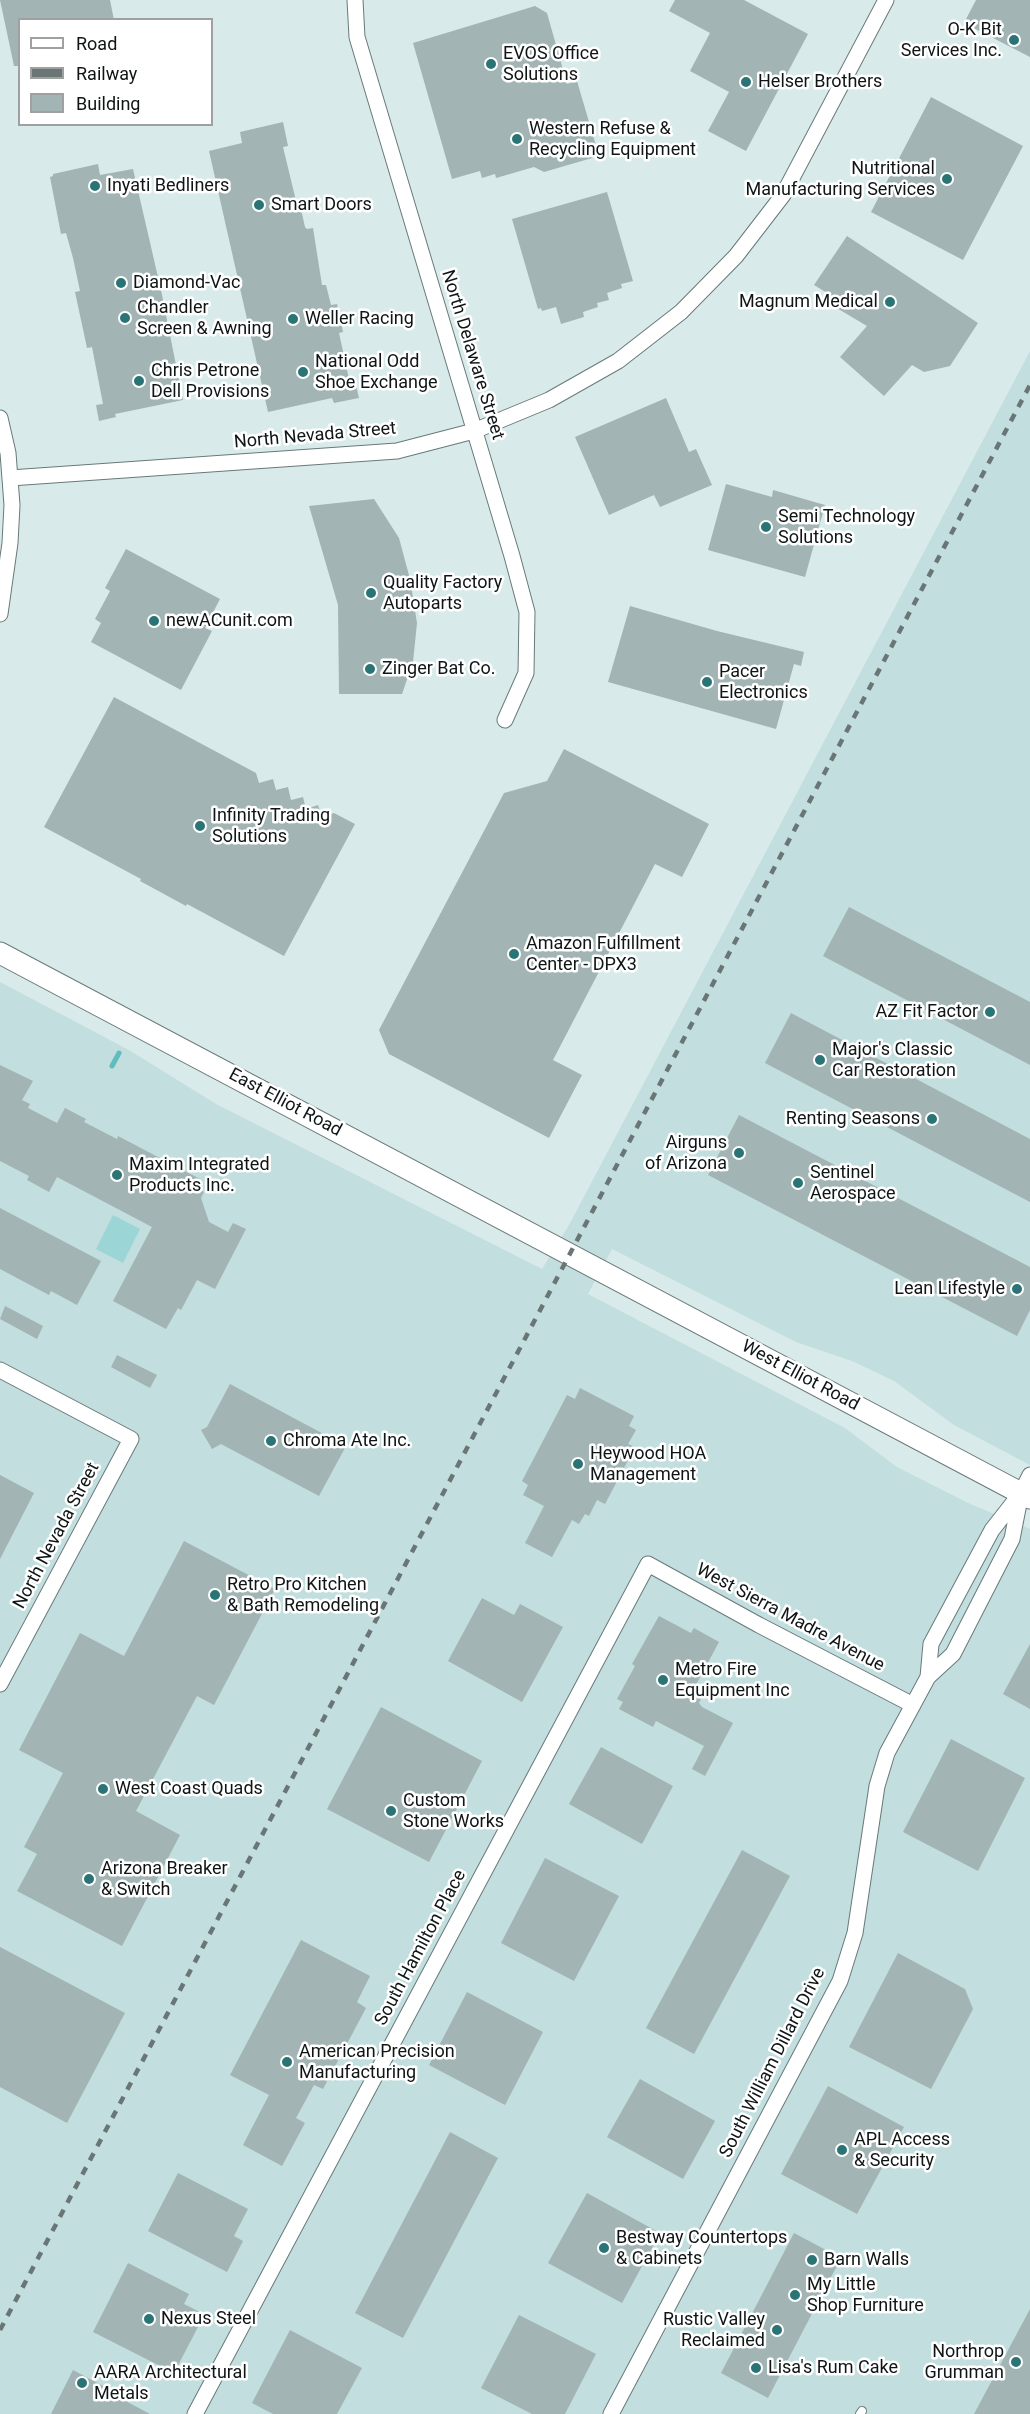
<!DOCTYPE html>
<html>
<head>
<meta charset="utf-8">
<style>
	body { margin:0 }
	#map { position:relative; width:1030px; height:2414px; overflow:hidden; background:#d8ebea; font-family:Roboto,sans-serif }
	canvas { display:block }
	.legend { position:absolute; left:18px; top:18px; width:195px; height:108px; box-sizing:border-box; background:#fff; border:2px solid #9fa1a1; margin:0; padding:8px 10px; list-style:none; font-size:18px; color:#0f1515 }
	.legend li { display:flex; align-items:center; gap:12px; height:30px }
	.legend b { width:30px; border:2px solid #9fa1a1 }
</style>
</head>
<body>
<div id="map">
<canvas width="1030" height="2414"></canvas>
<ul class="legend">
<li><b style="height:8px;background:#fff"></b>Road</li>
<li><b style="height:8px;background:#6a7676"></b>Railway</li>
<li><b style="height:16px;background:#a2b4b4"></b>Building</li>
</ul>
</div>
<script>
const g = document.querySelector('canvas').getContext('2d');
g.lineJoin = 'round';
function paint(path, color) { g.fillStyle = color; g.fill(path, 'evenodd'); }
const shape = rows => new Path2D(rows.map(r => 'M' + r).join(''));
function stroke(path, color, width, dash) { g.strokeStyle = color; g.lineWidth = width; g.lineCap = dash ? 'butt' : 'round'; g.setLineDash(dash || []); g.stroke(path); }
function label(font, color, halo, rows, align = 'center') {
  g.font = font + ' Roboto,sans-serif'; g.lineWidth = 5; g.setLineDash([]); g.textBaseline = 'middle'; g.strokeStyle = halo; g.fillStyle = color; for (const [text, x, y, turn = 0] of rows) {
    g.save(); g.translate(x, y); g.rotate((+turn || 0) * Math.PI / 180); g.textAlign = isNaN(turn) ? turn : align; if (halo) g.strokeText(text, 0, 0); g.fillText(text, 0, 0); g.restore();
  }
}
paint(shape([
	[1030,351,1030,1465,954,1425,894,1381,852,1361,796,1342,612,1249,588,1294,845,1428,897,1467,968,1503,1030,1529,1030,2414,0,2414,0,982,129,1050,216,1104,542,1269,569,1225]
]), '#c2dede');
paint(shape([
	[113,1215,140,1229,123,1263,96,1249]
]), '#9cd5d5');
stroke(shape([
	[112,1066,119,1053]
]), '#61bcbd', 5);
paint(shape([
	[0,0,110,0,114,20,20,20,20,66,14,66],
	[675,0,744,0,808,34,746,151,708,131,729,92,690,71,710,33,669,11],
	[976,0,1030,0,1030,57,964,23],
	[535,6,547,13,567,84,577,81,599,156,544,172,534,167,496,178,495,174,482,178,480,171,452,179,413,43],
	[931,97,1023,146,963,260,871,212],
	[283,122,288,146,283,147,297,205,300,205,305,227,307,229,313,228,322,285,326,285,331,305,337,304,343,332,339,333,349,379,354,377,359,398,334,403,332,398,268,412,209,151,242,143,240,132],
	[98,164,100,175,133,169,161,290,183,400,115,414,116,417,99,421,96,405,103,404,92,347,87,348,75,292,80,291,73,258,66,233,61,234,50,177,53,176,53,174],
	[607,192,633,281,621,284,622,288,607,293,609,300,597,303,598,307,583,312,584,317,561,324,556,307,542,311,541,308,538,309,512,219],
	[847,236,978,323,950,366,924,372,912,365,884,396,840,357,867,326,835,307,837,304,830,299,832,296,814,285],
	[666,398,689,452,696,449,712,485,660,507,654,495,609,515,575,437],
	[726,484,772,497,773,490,825,505,805,577,708,550],
	[374,499,399,538,410,579,417,623,413,662,402,694,339,694,338,605,309,506],
	[126,549,220,599,205,628,212,631,181,690,91,642,101,623,95,619,110,591,105,588],
	[630,606,717,631,804,652,801,666,794,664,776,729,608,682],
	[114,697,256,773,259,783,273,779,276,790,288,787,291,800,303,797,306,809,318,805,322,817,334,813,355,824,284,956,187,904,186,906,140,881,141,879,44,827],
	[564,749,709,824,682,877,655,864,553,1060,582,1075,549,1138,389,1054,379,1030,504,793,547,781],
	[849,907,1030,1002,1030,1065,823,956],
	[791,1013,1030,1139,1030,1202,765,1063],
	[0,1065,33,1081,22,1100,30,1104,28,1108,57,1123,65,1108,86,1119,84,1122,117,1139,118,1136,200,1179,196,1187,204,1192,201,1198,209,1222,228,1232,233,1223,246,1229,215,1289,197,1280,181,1310,178,1308,166,1329,113,1301,152,1227,57,1177,49,1192,27,1180,29,1176,0,1161],
	[739,1115,1030,1267,1030,1310,1017,1336,708,1175],
	[0,1208,101,1261,77,1305,51,1291,49,1295,0,1269],
	[5,1306,43,1326,37,1339,0,1319],
	[117,1355,157,1375,150,1388,111,1367],
	[230,1384,346,1446,319,1496,221,1444,212,1449,201,1430,207,1427],
	[580,1388,634,1416,629,1426,636,1430,628,1444,635,1447,605,1504,597,1500,589,1516,585,1514,579,1524,572,1520,552,1557,525,1543,544,1506,523,1495,528,1485,522,1481,567,1395,575,1399],
	[0,1475,34,1493,0,1559],
	[184,1541,275,1589,214,1705,197,1696,136,1811,180,1835,122,1946,17,1891,37,1854,24,1847,63,1773,19,1750,80,1633,124,1656],
	[482,1598,514,1615,520,1604,563,1627,522,1702,448,1661],
	[659,1616,691,1633,694,1628,719,1642,691,1694,701,1699,699,1703,702,1707,733,1723,705,1776,692,1769,704,1746,656,1721,653,1727,619,1709,623,1702,617,1699,635,1666,632,1664],
	[1030,1644,1030,1709,1003,1694],
	[381,1707,482,1761,429,1862,327,1809],
	[951,1739,1025,1778,978,1871,903,1832],
	[601,1747,673,1786,642,1844,569,1804],
	[742,1850,790,1876,694,2054,646,2028],
	[545,1858,619,1896,574,1981,501,1943],
	[301,1940,370,1976,357,2002,366,2008,323,2089,314,2085,296,2118,305,2123,282,2166,243,2145,269,2095,230,2075],
	[0,1947,125,2013,67,2123,0,2087],
	[898,1953,965,1989,973,2009,931,2089,849,2047],
	[467,1992,543,2032,505,2105,429,2065],
	[640,2079,715,2121,683,2179,607,2137],
	[828,2086,904,2127,857,2214,781,2174],
	[450,2132,498,2158,403,2338,355,2313],
	[178,2173,248,2209,234,2236,243,2241,227,2272,148,2231],
	[587,2193,660,2233,622,2303,548,2263],
	[794,2233,841,2258,768,2398,721,2373],
	[128,2263,189,2294,184,2304,202,2313,195,2326,198,2327,174,2373,93,2332],
	[1030,2309,1030,2414,974,2414],
	[519,2315,596,2354,565,2414,532,2414,481,2388],
	[290,2330,362,2368,337,2414,273,2414,252,2403],
	[73,2370,120,2395,118,2397,150,2414,51,2414]
]), '#a2b4b4');
const service = shape([
	[860,2414,862,2411]
]);
const minor = shape([
	[355,0,357,37,512,556,527,612,526,673,505,720],
	[0,418,8,453,12,505,10,543,0,614],
	[10,478,397,451,474,431,549,400,618,361,681,312,736,256,783,195,886,0],
	[0,1370,131,1439,0,1684],
	[928,1677,931,1644,992,1530,1021,1493,1030,1475],
	[195,2414,648,1564,759,1625,913,1705],
	[611,2414,840,1981,855,1933,877,1786,887,1753,928,1677,953,1654,1012,1539,1021,1493]
]);
const secondary = shape([
	[0,953,1030,1498]
]);
stroke(service, '#697979', 10);
stroke(minor, '#697979', 17);
stroke(secondary, '#697979', 23);
stroke(service, '#fff', 8);
stroke(minor, '#fff', 15);
stroke(secondary, '#fff', 21);
stroke(shape([
	[0,2330,1030,385]
]), '#6a7676', 4.5, [8, 8]);
for (const [x, y, r, color] of [
	[1014,40,6,"#2a7475"],
	[491,64,6,"#2a7475"],
	[746,82,6,"#2a7475"],
	[517,139,6,"#2a7475"],
	[947,179,6,"#2a7475"],
	[95,186,6,"#2a7475"],
	[259,205,6,"#2a7475"],
	[121,283,6,"#2a7475"],
	[890,302,6,"#2a7475"],
	[125,318,6,"#2a7475"],
	[293,319,6,"#2a7475"],
	[303,372,6,"#2a7475"],
	[139,381,6,"#2a7475"],
	[766,527,6,"#2a7475"],
	[371,593,6,"#2a7475"],
	[154,621,6,"#2a7475"],
	[370,669,6,"#2a7475"],
	[707,682,6,"#2a7475"],
	[200,826,6,"#2a7475"],
	[514,954,6,"#2a7475"],
	[990,1012,6,"#2a7475"],
	[820,1060,6,"#2a7475"],
	[932,1119,6,"#2a7475"],
	[739,1153,6,"#2a7475"],
	[117,1175,6,"#2a7475"],
	[798,1183,6,"#2a7475"],
	[1017,1289,6,"#2a7475"],
	[271,1441,6,"#2a7475"],
	[578,1464,6,"#2a7475"],
	[215,1595,6,"#2a7475"],
	[663,1680,6,"#2a7475"],
	[103,1789,6,"#2a7475"],
	[391,1811,6,"#2a7475"],
	[89,1879,6,"#2a7475"],
	[287,2062,6,"#2a7475"],
	[842,2150,6,"#2a7475"],
	[604,2248,6,"#2a7475"],
	[812,2260,6,"#2a7475"],
	[795,2295,6,"#2a7475"],
	[149,2319,6,"#2a7475"],
	[777,2330,6,"#2a7475"],
	[1016,2362,6,"#2a7475"],
	[756,2368,6,"#2a7475"],
	[82,2383,6,"#2a7475"]
]) { const dot = new Path2D(); dot.arc(x, y, r, 0, 2 * Math.PI); g.fillStyle = color; g.fill(dot); stroke(dot, '#fff', 2); }
label('18px', '#0f1515', '#fff', [
	["O-K Bit",1002,30,"right"],
	["Services Inc.",1002,51,"right"],
	["EVOS Office",503,54],
	["Solutions",503,75],
	["Helser Brothers",758,82],
	["Western Refuse &",529,129],
	["Recycling Equipment",529,150],
	["Nutritional",935,169,"right"],
	["Manufacturing Services",935,190,"right"],
	["Inyati Bedliners",107,186],
	["Smart Doors",271,205],
	["Diamond-Vac",133,283],
	["Magnum Medical",878,302,"right"],
	["Chandler",137,308],
	["Screen & Awning",137,329],
	["Weller Racing",305,319],
	["National Odd",315,362],
	["Shoe Exchange",315,383],
	["Chris Petrone",151,371],
	["Dell Provisions",151,392],
	["Semi Technology",778,517],
	["Solutions",778,538],
	["Quality Factory",383,583],
	["Autoparts",383,604],
	["newACunit.com",166,621],
	["Zinger Bat Co.",382,669],
	["Pacer",719,672],
	["Electronics",719,693],
	["Infinity Trading",212,816],
	["Solutions",212,837],
	["Amazon Fulfillment",526,944],
	["Center - DPX3",526,965],
	["AZ Fit Factor",978,1012,"right"],
	["Major's Classic",832,1050],
	["Car Restoration",832,1071],
	["Renting Seasons",920,1119,"right"],
	["Airguns",727,1143,"right"],
	["of Arizona",727,1164,"right"],
	["Maxim Integrated",129,1165],
	["Products Inc.",129,1186],
	["Sentinel",810,1173],
	["Aerospace",810,1194],
	["Lean Lifestyle",1005,1289,"right"],
	["Chroma Ate Inc.",283,1441],
	["Heywood HOA",590,1454],
	["Management",590,1475],
	["Retro Pro Kitchen",227,1585],
	["& Bath Remodeling",227,1606],
	["Metro Fire",675,1670],
	["Equipment Inc",675,1691],
	["West Coast Quads",115,1789],
	["Custom",403,1801],
	["Stone Works",403,1822],
	["Arizona Breaker",101,1869],
	["& Switch",101,1890],
	["American Precision",299,2052],
	["Manufacturing",299,2073],
	["APL Access",854,2140],
	["& Security",854,2161],
	["Bestway Countertops",616,2238],
	["& Cabinets",616,2259],
	["Barn Walls",824,2260],
	["My Little",807,2285],
	["Shop Furniture",807,2306],
	["Nexus Steel",161,2319],
	["Rustic Valley",765,2320,"right"],
	["Reclaimed",765,2341,"right"],
	["Northrop",1004,2352,"right"],
	["Grumman",1004,2373,"right"],
	["Lisa's Rum Cake",768,2368],
	["AARA Architectural",94,2373],
	["Metals",94,2394]
], 'left');
label('18px', '#0f1515', '#fff', [
	["North Delaware Street",472,355,73],
	["North Nevada Street",315,436,-5],
	["East Elliot Road",285,1103,28],
	["West Elliot Road",800,1376,28],
	["North Nevada Street",57,1536,-62],
	["West Sierra Madre Avenue",790,1618,28],
	["South Hamilton Place",421,1948,-62],
	["South William Dillard Drive",773,2063,-63]
]);
</script>
</body>
</html>
